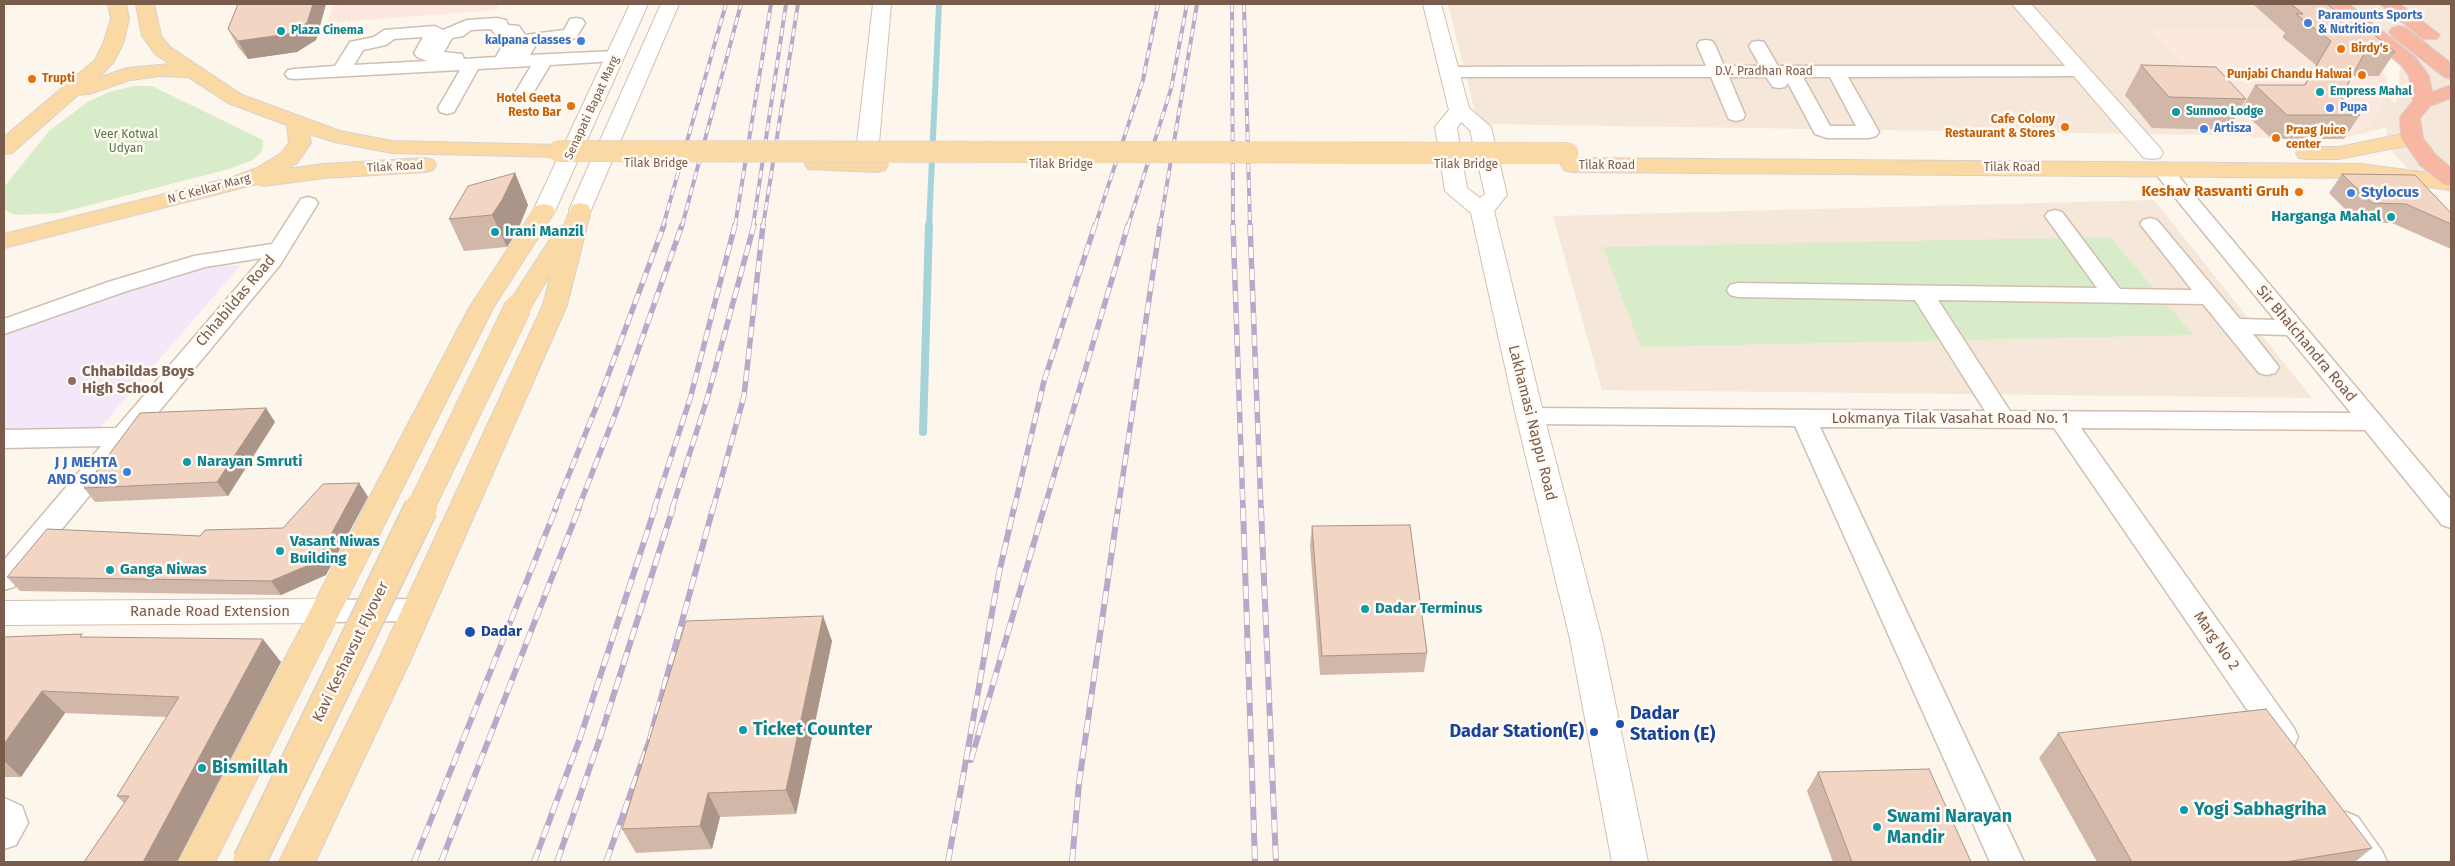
<!DOCTYPE html>
<html>
<head>
<meta charset="utf-8">
<style>
	body { margin:0 }
	#map { position:relative; width:2455px; height:866px; overflow:hidden; background:#fdf6ec; font-family:"Fira Sans",sans-serif }
	canvas { display:block }
	.frame { position:absolute; inset:0; border:5px solid #7a5c4d; pointer-events:none }
</style>
</head>
<body>
<div id="map">
<canvas width="2455" height="866"></canvas>
<div class="frame"></div>
</div>
<script>
const g = document.querySelector('canvas').getContext('2d');
g.lineJoin = 'round';
function paint(path, color) { g.fillStyle = color; g.fill(path, 'evenodd'); }
const shape = rows => new Path2D(rows.map(r => 'M' + r).join(''));
function stroke(path, color, width, dash) { g.strokeStyle = color; g.lineWidth = width; g.lineCap = dash ? 'butt' : 'round'; g.setLineDash(dash || []); g.stroke(path); }
function label(font, color, halo, rows, align = 'center') {
  g.font = font + ' "Fira Sans",sans-serif'; g.lineWidth = 5; g.setLineDash([]); g.textBaseline = 'middle'; g.strokeStyle = halo; g.fillStyle = color; for (const [text, x, y, turn = 0] of rows) {
    g.save(); g.translate(x, y); g.rotate((+turn || 0) * Math.PI / 180); g.textAlign = isNaN(turn) ? turn : align; if (halo) g.strokeText(text, 0, 0); g.fillText(text, 0, 0); g.restore();
  }
}
paint(shape([
	[1448,4,2290,4,2396,104,2401,63,2394,41,2348,4,2451,4,2451,194,2406,167,2386,144,2387,127,2348,137,1478,124],
	[2154,200,2312,398,1602,390,1553,216]
]), '#f5e8da');
paint(shape([
	[333,4,500,4,497,10,327,23],
	[2149,29,2333,30,2386,76,2388,95,2370,126,2348,137,2252,138]
]), '#fde8e0');
paint(shape([
	[241,265,99,429,4,429,4,332,192,267]
]), '#f3e8fa');
paint(shape([
	[134,86,152,86,263,140,262,151,253,160,229,169,59,213,16,215,4,210,4,187,49,131,89,101,109,92],
	[2110,237,2193,335,1641,347,1603,247]
]), '#d8ecc9');
stroke(shape([
	[929,226,939,4]
]), '#a5d3da', 6);
stroke(shape([
	[923,432,929,225]
]), '#a5d3da', 8);
const street = shape([
	[497,18,506,20,508,25,519,26,525,35,564,30,570,19,576,18,582,19,585,23,576,38,537,43,530,55,615,51,621,52,624,56,621,60,615,61,550,65,532,95,525,97,518,95,516,91,531,66,478,69,454,112,447,114,440,112,438,108,460,70,294,79,288,78,285,74,288,70,294,69,335,66,350,42,374,37,384,30,435,26,443,30,467,20,497,18],
	[491,29,495,34,508,35,496,57,464,59,462,54,444,52,452,38,463,36,471,30,491,29],
	[423,37,414,53,417,57,427,61,354,65,363,50,386,45,394,39,423,37],
	[1706,40,1712,41,1715,45,1724,66,1760,66,1749,46,1752,42,1758,41,1764,42,1778,66,2080,66,2086,67,2089,71,2086,75,2080,76,1848,77,1879,132,1876,136,1869,138,1827,138,1815,134,1788,83,1785,87,1779,88,1773,87,1766,77,1729,77,1745,115,1743,119,1736,121,1729,119,1727,115,1711,77,1449,77,1443,76,1440,72,1443,68,1449,67,1706,66,1697,45,1700,41,1706,40],
	[1803,77,1830,77,1856,126,1830,126,1803,77],
	[2162,163,2169,165,2451,500,2451,528,2442,525,2365,430,2081,428,2294,728,2298,737,2294,746,2283,750,2272,746,2054,428,1820,427,2024,862,1990,862,1795,426,1530,424,1521,422,1518,416,1521,410,1530,408,1985,411,1915,300,1738,297,1730,295,1727,290,1730,285,1738,283,2097,288,2045,216,2048,212,2055,210,2062,212,2120,289,2192,290,2140,224,2143,220,2150,218,2157,220,2240,319,2275,320,2155,173,2152,169,2155,165,2162,163],
	[1938,300,2203,304,2259,373,2267,375,2275,373,2279,367,2253,334,2287,335,2351,413,2010,411,1938,300],
	[308,197,315,199,318,203,280,265,14,587,4,590,4,560,101,446,4,448,4,430,116,428,262,258,205,267,124,292,4,334,4,319,108,282,194,256,272,244,301,199,308,197],
	[417,599,427,602,431,610,427,618,417,621,325,622,315,619,311,611,315,603,325,600,417,599],
	[4,798,22,806,28,823,16,845,4,849,4,798],
	[2346,812,2358,817,2382,851,2387,862,2351,862,2330,827,2334,817,2346,812]
]);
const secondary = shape([
	[630,4,648,4,555,211,552,216,544,218,536,216,533,211,630,4],
	[661,4,679,4,591,210,588,215,580,217,572,215,569,210,661,4],
	[873,4,891,4,879,143,867,169,859,171,851,169,848,164,857,143,873,4],
	[1423,4,1441,4,1469,108,1491,127,1507,195,1494,211,1544,416,1602,639,1648,862,1612,862,1570,639,1516,416,1471,213,1445,191,1435,127,1449,110,1423,4],
	[1461,122,1470,130,1485,194,1480,198,1467,188,1457,128,1461,122],
	[2012,4,2031,4,2160,148,2163,153,2160,158,2152,159,2144,158,2012,4],
	[325,599,336,602,341,611,336,620,325,623,4,625,4,601,325,599]
]);
const primary = shape([
	[108,4,126,4,129,19,123,44,113,63,98,78,127,68,170,64,156,55,142,36,136,4,154,4,161,36,170,47,242,95,340,131,392,141,558,145,566,146,569,151,566,156,558,157,392,153,335,142,309,134,311,143,297,163,286,169,324,164,425,158,433,160,436,165,433,170,425,172,324,178,264,186,257,184,4,248,4,234,233,177,257,168,281,153,289,143,287,125,228,103,188,77,160,76,130,80,89,94,78,95,12,153,4,154,4,137,95,60,103,44,111,19,108,4],
	[2412,132,2420,133,2423,138,2420,143,2339,159,2307,159,2299,158,2296,153,2299,148,2307,147,2339,147,2412,132],
	[816,157,877,158,885,160,888,165,885,170,877,172,808,169,805,164,808,159,816,157],
	[1572,158,2361,164,2451,176,2451,190,2361,178,1572,172,1564,170,1561,165,1564,160,1572,158],
	[580,203,588,205,591,210,567,305,410,661,315,862,279,862,378,661,543,305,551,274,527,313,518,315,509,313,506,307,558,227,564,225,572,205,580,203],
	[544,204,552,206,555,211,493,308,215,862,178,862,469,308,536,206,544,204]
]);
const highway = shape([
	[2329,4,2349,4,2416,58,2429,76,2432,92,2451,85,2451,98,2430,106,2420,118,2423,138,2436,155,2451,168,2451,186,2443,184,2420,165,2401,138,2400,117,2413,101,2409,76,2402,66,2329,4],
	[2380,4,2400,4,2440,35,2437,39,2423,39,2380,4],
	[2399,26,2406,28,2451,63,2451,79,2444,77,2392,36,2389,32,2392,28,2399,26]
]);
stroke(street, '#d1beb0', 3);
stroke(secondary, '#d6c0b0', 2);
stroke(primary, '#dad1cd', 2);
stroke(highway, '#dad1cd', 2);
paint(street, '#fff');
paint(secondary, '#fff');
paint(primary, '#fbd9a5');
paint(highway, '#f7b7a3');
const railFar2 = shape([
	[1232,4,1233,226],
	[1244,4,1250,226],
	[663,226,726,4],
	[682,226,741,4],
	[735,226,771,4],
	[753,226,786,4],
	[763,226,798,4],
	[1095,226,1143,80,1158,4],
	[1128,226,1171,89,1187,4],
	[1160,226,1197,4]
]);
const railFar1 = shape([
	[1233,225,1243,509],
	[1250,225,1261,509],
	[555,509,597,405,664,225],
	[578,509,618,407,682,225],
	[654,509,690,399,735,225],
	[672,509,707,399,754,225],
	[713,509,744,396,763,225],
	[1014,509,1044,381,1095,225],
	[1044,509,1128,225],
	[1118,509,1160,225]
]);
const rail = shape([
	[1243,508,1255,862],
	[1261,508,1276,862],
	[971,760,1044,508],
	[414,862,556,508],
	[441,862,579,508],
	[534,862,580,738,655,508],
	[557,862,599,741,673,508],
	[606,862,649,742,713,508],
	[948,862,999,573,1014,508],
	[1072,862,1079,783,1118,508]
]);
stroke(railFar2, '#b9a8c9', 4);
stroke(railFar1, '#b9a8c9', 5.5);
stroke(rail, '#b9a8c9', 6);
stroke(railFar2, '#fffaf3', 2.5, [8]);
stroke(railFar1, '#fffaf3', 4, [11]);
stroke(rail, '#fffaf3', 4.5, [13]);
const primaryBridgeFar2 = shape([
	[558,151,1568,153]
]);
const primaryBridgeFar1 = shape([
	[420,509,518,307]
]);
const primaryBridge = shape([
	[249,862,421,508]
]);
stroke(primaryBridgeFar2, '#dad1cd', 22, []);
stroke(primaryBridgeFar1, '#dad1cd', 28, []);
stroke(primaryBridge, '#dad1cd', 35, []);
stroke(primaryBridgeFar2, '#fbd9a5', 21);
stroke(primaryBridgeFar1, '#fbd9a5', 26);
stroke(primaryBridge, '#fbd9a5', 32);
paint(shape([
	[238,4,326,4,316,40,297,52,248,59,238,47,228,29],
	[2253,4,2327,4,2341,15,2395,52,2379,76,2352,76,2341,97,2360,115,2344,139,2272,139,2241,110,2255,85,2304,85,2316,65,2282,37,2285,33],
	[2141,65,2246,99,2228,130,2152,128,2125,95],
	[515,173,528,205,517,232,507,247,464,251,449,219],
	[2342,174,2451,213,2451,249,2392,223,2358,222,2329,193],
	[275,422,228,496,95,502,84,488],
	[359,483,368,497,326,575,281,595,20,591,7,577,200,536,283,528],
	[1312,526,1427,653,1424,672,1320,675,1310,546],
	[823,616,832,641,796,814,720,817,712,849,636,853,622,829],
	[4,637,85,638,281,662,177,862,84,862,124,803,117,796,167,717,65,713,21,777,4,777],
	[2058,733,2372,848,2355,862,2097,862,2039,758],
	[1818,772,1971,862,1833,862,1807,791]
]), '#d1b7a8');
paint(shape([
	[313,4,326,4,316,40,297,52,248,59,238,41],
	[515,173,528,205,517,232,507,247,492,215],
	[266,408,275,422,228,496,217,482],
	[359,483,368,497,326,575,281,595,271,581],
	[823,616,832,641,796,814,786,790],
	[263,639,281,662,177,862,143,862],
	[42,691,65,713,21,777,4,761,4,744],
	[708,793,720,817,712,849,700,826]
]), '#aa9588');
const building = shape([
	[238,4,313,4,307,23,288,34,238,41,228,29,238,4],
	[2291,4,2327,4,2341,15,2350,15,2395,52,2365,52,2341,97,2360,115,2287,115,2255,85,2305,85,2331,41,2296,14,2303,14,2291,4],
	[2141,65,2216,67,2246,99,2169,97,2141,65],
	[515,173,502,200,492,215,449,219,468,186,515,173],
	[2342,174,2415,175,2451,213,2451,224,2406,204,2372,203,2342,174],
	[266,408,217,482,84,488,140,413,266,408],
	[359,483,316,562,271,581,7,577,47,529,200,536,205,530,283,528,323,484,359,483],
	[1410,525,1427,653,1322,656,1312,526,1410,525],
	[823,616,786,790,708,793,700,826,622,829,686,621,823,616],
	[82,634,80,637,263,639,143,862,84,862,129,796,117,796,179,697,42,691,4,744,4,637,82,634],
	[2266,709,2372,848,2285,862,2132,862,2058,733,2266,709],
	[1929,769,1971,862,1852,862,1818,772,1929,769]
]);
paint(building, '#f3d5c3');
stroke(building, '#aa9588', 1);
for (const [x, y, r, color] of [
	[2308,23,5,"#3f7fe0"],
	[281,31,5,"#0f9aa8"],
	[581,41,5,"#3f7fe0"],
	[2341,49,5,"#e8710a"],
	[2362,75,5,"#e8710a"],
	[32,79,5,"#e8710a"],
	[2320,92,5,"#0f9aa8"],
	[571,106,5,"#e8710a"],
	[2330,108,5,"#3f7fe0"],
	[2176,112,5,"#0f9aa8"],
	[2065,127,5,"#e8710a"],
	[2204,129,5,"#3f7fe0"],
	[2276,138,5,"#e8710a"],
	[2299,192,5,"#e8710a"],
	[2351,193,5,"#3f7fe0"],
	[2391,217,5,"#0f9aa8"],
	[495,232,5,"#0f9aa8"],
	[72,381,5,"#8d6e63"],
	[187,462,5,"#0f9aa8"],
	[127,472,5,"#3f7fe0"],
	[280,551,5,"#0f9aa8"],
	[110,570,5,"#0f9aa8"],
	[1365,609,5,"#0f9aa8"],
	[470,632,6,"#1a4fb4"],
	[1620,724,5,"#1a4fb4"],
	[743,730,5,"#0f9aa8"],
	[1594,732,5,"#1a4fb4"],
	[202,768,5,"#0f9aa8"],
	[2184,810,5,"#0f9aa8"],
	[1877,827,5,"#0f9aa8"]
]) { const dot = new Path2D(); dot.arc(x, y, r, 0, 2 * Math.PI); g.fillStyle = color; g.fill(dot); stroke(dot, '#fffaf3', 2); }
label('bold 12px', '#366cbe', '#fffaf3', [
	["Paramounts Sports",2318,16],
	["& Nutrition",2318,30],
	["kalpana classes",571,41,"right"],
	["Pupa",2340,108],
	["Artisza",2214,129]
], 'left');
label('bold 12px', '#0d838f', '#fffaf3', [
	["Plaza Cinema",291,31],
	["Empress Mahal",2330,92],
	["Sunnoo Lodge",2186,112]
], 'left');
label('bold 12px', '#c56008', '#fffaf3', [
	["Birdy's",2351,49],
	["Punjabi Chandu Halwai",2352,75,"right"],
	["Trupti",42,79],
	["Hotel Geeta",561,99,"right"],
	["Resto Bar",561,113,"right"],
	["Cafe Colony",2055,120,"right"],
	["Restaurant & Stores",2055,134,"right"],
	["Praag Juice",2286,131],
	["center",2286,145]
], 'left');
label('12px', '#7a5c4d', '#fffaf3', [
	["D.V. Pradhan Road",1764,72],
	["Senapati Bapat Marg",592,108,-65],
	["Tilak Bridge",656,164],
	["Tilak Bridge",1061,165],
	["Tilak Bridge",1466,165],
	["Tilak Road",1607,166],
	["Tilak Road",395,167,-3],
	["Tilak Road",2012,168],
	["N C Kelkar Marg",209,189,-15]
]);
label('12px', '#537a41', '#fffaf3', [
	["Veer Kotwal",126,135],
	["Udyan",126,149]
]);
label('bold 15px', '#c56008', '#fffaf3', [
	["Keshav Rasvanti Gruh",2289,192]
], 'right');
label('bold 15px', '#366cbe', '#fffaf3', [
	["Stylocus",2361,193],
	["J J MEHTA",117,463,"right"],
	["AND SONS",117,480,"right"]
], 'left');
label('bold 15px', '#0d838f', '#fffaf3', [
	["Harganga Mahal",2381,217,"right"],
	["Irani Manzil",505,232],
	["Narayan Smruti",197,462],
	["Vasant Niwas",290,542],
	["Building",290,559],
	["Ganga Niwas",120,570],
	["Dadar Terminus",1375,609]
], 'left');
label('15px', '#7a5c4d', '#fffaf3', [
	["Chhabildas Road",236,301,-50],
	["Sir Bhalchandra Road",2306,344,50],
	["Lokmanya Tilak Vasahat Road No. 1",1950,419],
	["Lakhamasi Nappu Road",1532,423,76],
	["Ranade Road Extension",210,612],
	["Marg No 2",2216,641,55],
	["Kavi Keshavsut Flyover",351,652,-64]
]);
label('bold 15px', '#785e54', '#fffaf3', [
	["Chhabildas Boys",82,372],
	["High School",82,389]
], 'left');
label('bold 15px', '#164399', '#fffaf3', [
	["Dadar",481,632]
], 'left');
label('bold 18px', '#164399', '#fffaf3', [
	["Dadar",1630,714],
	["Station (E)",1630,735],
	["Dadar Station(E)",1584,732,"right"]
], 'left');
label('bold 18px', '#0d838f', '#fffaf3', [
	["Ticket Counter",753,730],
	["Bismillah",212,768],
	["Yogi Sabhagriha",2194,810],
	["Swami Narayan",1887,817],
	["Mandir",1887,838]
], 'left');
</script>
</body>
</html>
